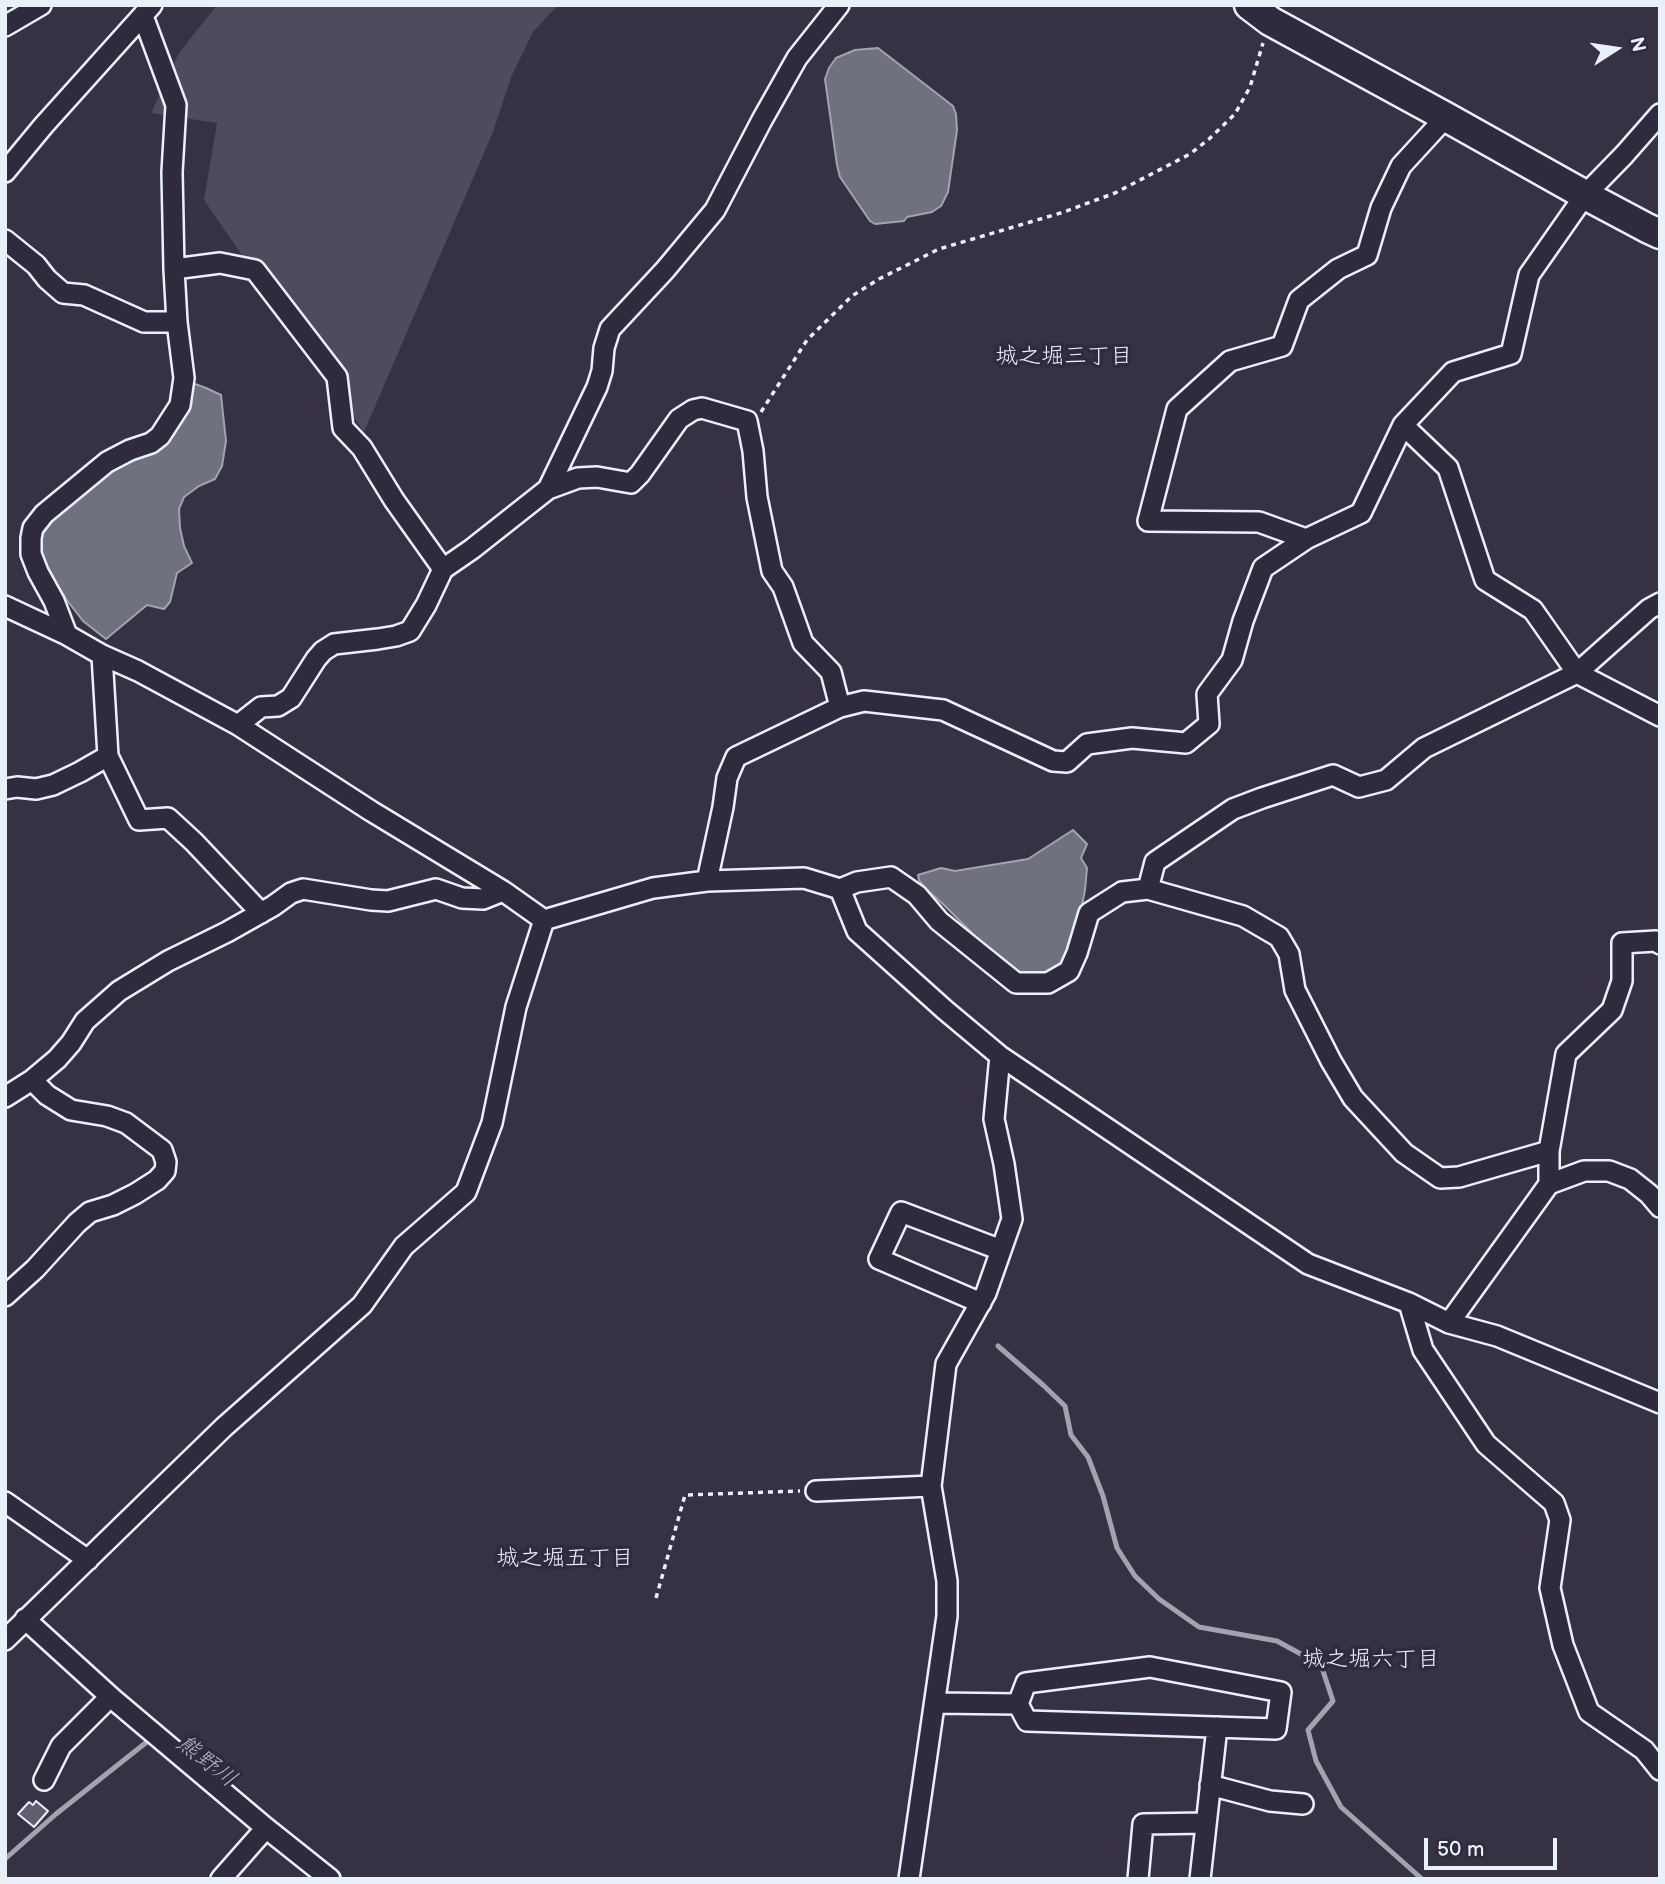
<!DOCTYPE html>
<html>
<head>
<meta charset="utf-8">
<style>
	body { margin:0 }
	#map { position:relative; width:1665px; height:1884px; overflow:hidden; background:#363244; font-family:"Balsamiq Sans",sans-serif }
	canvas { display:block }
	.frame { position:absolute; inset:0; border:7px solid #e8f1f8; pointer-events:none }
	.north { position:absolute; left:1581px; top:14px; width:70px; height:70px; -webkit-text-stroke:5px #2f2a3d; paint-order:stroke; rotate:78deg; font-size:19px; font-weight:700; line-height:28px; text-align:center; color:#e8f1f8 }
	.north::after { content:''; display:block; margin:auto; width:24px; height:32px; background:#e8f1f8; clip-path:polygon(50% 0,100% 100%,50% 72%,0 100%) }
	.scale { position:absolute; left:1424px; top:1838px; width:133px; height:32px; box-sizing:border-box; border:4px solid #e8f1f8; border-top:0; padding-left:9px; font-size:21px; line-height:24px; white-space:nowrap; color:#e8f1f8; -webkit-text-stroke:5px #2f2a3d; paint-order:stroke }
</style>
</head>
<body>
<div id="map">
<canvas width="1665" height="1884"></canvas>
<div class="frame"></div>
<div class="north">N</div>
<div class="scale">50 m</div>
</div>
<script>
const g = document.querySelector('canvas').getContext('2d');
g.lineJoin = 'round';
function paint(path, color) { g.fillStyle = color; g.fill(path, 'evenodd'); }
const shape = rows => new Path2D(rows.map(r => 'M' + r).join(''));
function stroke(path, color, width, dash) { g.strokeStyle = color; g.lineWidth = width; g.lineCap = dash ? 'butt' : 'round'; g.setLineDash(dash || []); g.stroke(path); }
function label(font, color, halo, rows, align = 'center') {
  g.font = font + ' "Balsamiq Sans","Klee One",sans-serif'; g.lineWidth = 7; g.setLineDash([]); g.textBaseline = 'middle'; g.strokeStyle = halo; g.fillStyle = color; for (const [text, x, y, turn = 0] of rows) {
    g.save(); g.translate(x, y); g.rotate((+turn || 0) * Math.PI / 180); g.textAlign = isNaN(turn) ? turn : align; if (halo) g.strokeText(text, 0, 0); g.fillText(text, 0, 0); g.restore();
  }
}
paint(shape([
	[217,5,558,5,533,32,512,75,493,132,364,432,204,200,217,123,151,113,179,53]
]), '#4d4b5c');
const water = shape([
	[878,48,953,106,956,114,957,130,948,192,941,206,932,212,907,217,904,221,875,224,870,221,840,177,837,165,825,79,829,68,836,58,855,50,878,48],
	[191,384,195,384,206,388,221,395,226,441,222,466,215,479,199,486,184,497,179,509,180,528,184,546,192,563,177,573,170,602,164,609,147,605,106,639,83,621,66,599,39,556,39,538,45,526,107,470,143,457,159,449,191,384],
	[1073,830,1087,844,1081,858,1087,868,1085,890,1078,925,1069,952,1060,969,1050,976,1014,975,944,905,925,888,919,880,918,875,941,868,955,871,1028,859,1073,830]
]);
paint(water, '#70717f');
stroke(water, '#a0a4af', 2);
stroke(shape([
	[998,1346,1043,1385,1065,1406,1071,1435,1088,1457,1103,1496,1117,1548,1135,1576,1159,1599,1199,1627,1277,1641,1321,1665,1333,1701,1308,1730,1316,1761,1341,1807,1422,1879],
	[5,1859,56,1814,148,1741,151,1743]
]), '#a0a4af', 5);
const building = shape([
	[36,1801,48,1811,34,1827,18,1814,29,1802,33,1805,36,1801]
]);
paint(building, '#605e6e');
stroke(building, '#e8f1f8', 2);
const street = shape([
	[5,26,41,5],
	[5,172,44,125,152,5],
	[5,240,36,265,47,279,63,293,84,295,144,322,177,322],
	[174,269,220,263,255,270,337,377,343,428,362,448,394,500,443,569],
	[1403,425,1448,468,1485,580,1533,610,1577,673,1660,716],
	[548,489,597,387,602,371,604,348,610,329,665,270,715,210,762,120,797,58,839,5],
	[1306,539,1259,522,1148,521,1177,409,1230,361,1282,346,1299,300,1338,269,1367,255,1381,208,1401,166,1446,117],
	[5,606,67,635,102,655,138,671,238,725,371,811,503,891,544,920,653,888,707,881,804,878,840,889,857,931,945,1010,1000,1056,1308,1264,1409,1303,1449,1323,1497,1336,1660,1403],
	[67,635,54,601,38,572,31,554,31,538,33,528,44,514,107,462,130,450,151,443,160,436,180,405,184,378,177,322,174,269,172,172,176,105,143,16],
	[102,655,108,756,139,820,168,818,194,842,261,913],
	[238,725,261,707,278,706,291,698,316,659,323,651,334,644,378,639,396,636,410,631,426,605,443,569,472,549,548,489,578,478,597,477,631,483,640,474,679,419,693,410,702,408,747,421,753,451,757,497,772,571,783,587,803,643,831,672,840,707],
	[5,789,17,787,36,789,53,785,80,772,108,756],
	[707,881,723,807,727,778,736,757,840,707,864,701,943,710,1053,761,1067,762,1087,744,1132,738,1186,743,1209,724,1207,694,1232,660,1243,621,1263,568,1306,539,1361,513,1403,425,1453,372,1511,354,1529,275,1585,195,1624,155,1660,114],
	[840,889,857,882,891,877,917,895,939,921,1016,983,1048,983,1069,971,1077,953,1089,913,1122,892,1148,889,1243,916,1279,937,1289,954,1295,990,1331,1061,1353,1098,1404,1153,1440,1178,1459,1177,1549,1151],
	[1148,889,1155,862,1233,809,1262,798,1333,775,1359,787,1386,780,1424,748,1577,673,1649,609,1660,603],
	[5,1097,32,1080,57,1059,71,1043,85,1021,119,991,168,961,227,932,273,906,291,893,303,889,371,900,388,901,436,889,462,898,483,899,503,891],
	[1549,1184,1549,1151,1566,1054,1612,1010,1622,981,1622,943,1656,941,1660,944],
	[5,1296,35,1269,77,1223,90,1212,113,1205,135,1194,157,1180,165,1171,166,1162,162,1150,126,1123,107,1116,71,1110,47,1095,32,1080],
	[981,1303,879,1259,901,1212,1001,1250],
	[1409,1303,1423,1350,1486,1444,1554,1503,1560,1520,1550,1588,1563,1645,1589,1712,1644,1750,1660,1770],
	[1449,1323,1549,1184,1584,1171,1609,1171,1630,1179,1649,1194,1660,1207],
	[816,1491,931,1486],
	[5,1502,88,1560],
	[25,1619,113,1699,266,1828,330,1879],
	[5,1640,224,1427,362,1305,404,1246,466,1192,492,1123,516,1007,544,920],
	[936,1703,1018,1704,1026,1683,1150,1667,1281,1692,1276,1729,1027,1721,1018,1704],
	[44,1780,61,1746,110,1697],
	[1210,1785,1270,1801,1303,1804],
	[221,1879,266,1828],
	[909,1879,947,1616,947,1581,931,1486,946,1364,986,1293,1012,1219,1004,1164,994,1119,1000,1056],
	[1138,1879,1143,1824,1206,1823],
	[1200,1879,1217,1727]
]);
const secondary = shape([
	[1249,5,1270,21,1446,117,1585,195,1647,228,1660,234]
]);
stroke(street, '#e8f1f8', 24);
stroke(secondary, '#e8f1f8', 33);
stroke(shape([
	[761,412,807,340,852,296,879,279,939,249,1064,212,1115,193,1190,154,1209,139,1235,114,1250,87,1263,43],
	[656,1598,685,1495,800,1491]
]), '#e8f1f8', 3.5, [5, 5]);
stroke(street, '#2f2a3d', 19);
stroke(secondary, '#2f2a3d', 28);
label('23px', '#e8f1f8', '#2f2a3d', [
	["城之堀三丁目",1064,357],
	["城之堀五丁目",565,1559],
	["城之堀六丁目",1371,1660]
]);
label('italic 23px', '#b2b7c2', '#2f2a3d', [
	["熊野川",206,1762,38]
]);
</script>
</body>
</html>
